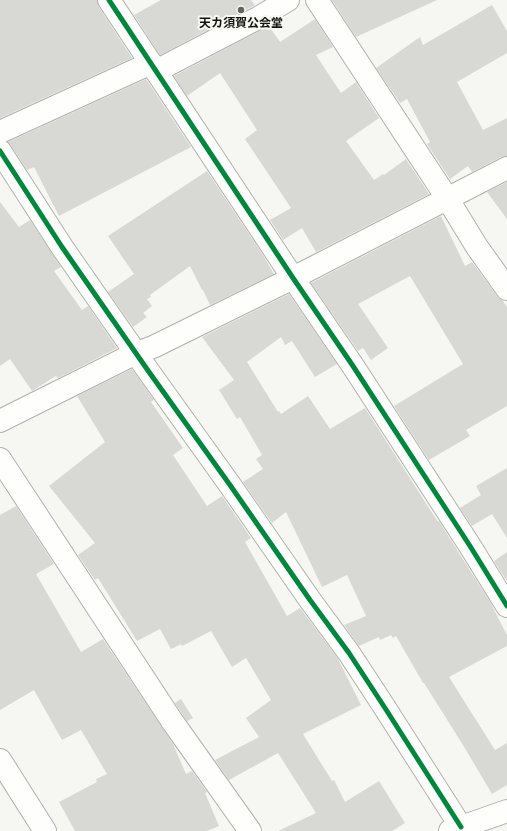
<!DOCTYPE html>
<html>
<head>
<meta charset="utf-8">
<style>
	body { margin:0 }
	canvas { display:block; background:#f6f7f2 }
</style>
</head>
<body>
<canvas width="507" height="831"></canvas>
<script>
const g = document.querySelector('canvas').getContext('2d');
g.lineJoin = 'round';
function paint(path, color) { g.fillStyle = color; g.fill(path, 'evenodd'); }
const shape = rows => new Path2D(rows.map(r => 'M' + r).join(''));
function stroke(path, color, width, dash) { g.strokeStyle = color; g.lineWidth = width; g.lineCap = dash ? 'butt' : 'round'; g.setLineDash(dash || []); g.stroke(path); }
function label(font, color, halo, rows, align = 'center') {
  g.font = font + ' "Space Grotesk","Noto Sans JP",sans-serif'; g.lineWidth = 4; g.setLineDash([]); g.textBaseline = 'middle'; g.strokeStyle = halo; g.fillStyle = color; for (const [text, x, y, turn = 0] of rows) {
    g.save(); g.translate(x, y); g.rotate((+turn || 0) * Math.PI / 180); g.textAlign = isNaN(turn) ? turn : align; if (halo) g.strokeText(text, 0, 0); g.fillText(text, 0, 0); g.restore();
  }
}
paint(shape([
	[0,0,97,0,99,7,132,58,0,118],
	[161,0,251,0,255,5,160,55,134,15],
	[332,0,437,0,356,37],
	[492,5,507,31,507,53,457,82,483,130,507,118,507,156,501,157,472,172,468,166,450,179,427,144,430,142,407,99,400,103,376,68,420,37,423,45],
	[315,19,333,47,316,55,341,93,356,82,379,118,346,141,374,180,383,174,384,175,406,159,429,194,316,252,302,228,283,240,270,220,291,208,245,139,257,130,220,73,187,96,174,76,269,26,280,42],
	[146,79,191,147,59,216,34,167,27,170,10,144,8,142],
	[207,171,263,255,274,274,210,305,203,290,202,290,190,266,150,295,151,297,147,299,152,306,143,313,147,317,133,327,108,292,134,274,108,236],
	[507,182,507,219,487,192],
	[0,202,19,227,30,220,61,267,54,271,82,310,88,306,117,348,58,378,56,376,32,391,10,359,0,366],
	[441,216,465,266,472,262,497,296,503,301,507,307,507,406,466,430,470,436,429,460,394,406,463,364,410,276,358,304,388,348,371,360,363,348,358,351,311,283],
	[289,294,337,364,315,377,292,341,285,345,281,337,247,362,278,412,279,411,281,414,308,396,330,429,365,408,438,522,439,521,459,553,489,600,507,635,507,646,449,677,495,750,507,743,507,785,492,794,463,745,424,683,423,683,396,636,393,638,391,635,380,640,379,637,359,646,344,625,366,616,347,575,322,587,286,512,272,523,243,482,263,469,256,459,262,455,240,417,237,419,219,390,234,380,202,337],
	[132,369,154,400,151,402,183,448,173,455,207,506,222,496,251,538,245,542,287,616,300,608,337,657,361,705,303,734,332,781,334,780,345,802,379,781,405,823,392,831,278,831,316,813,278,753,229,780,215,760,259,737,246,718,271,700,246,658,232,667,211,631,182,646,181,644,171,649,160,629,137,641,98,578,95,580,78,555,95,543,49,486,105,442,77,396],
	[507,468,507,538,492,514,472,526,460,508,481,495,476,486],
	[16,506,54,564,36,574,81,652,103,639,173,744,186,774,192,771,207,792,205,793,219,826,207,831,75,831,59,802,97,782,96,779,107,774,81,730,62,740,34,690,0,710,0,515],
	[507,552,507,580,506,580,494,561],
	[181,699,193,718,187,721,175,703]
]), '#d8d8d4');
const minor = shape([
	[109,0,293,278,353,366,470,546,507,606],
	[317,0,447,198,477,247,507,289],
	[156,71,258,18,288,0],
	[0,132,151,63],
	[0,151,62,247,149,372,230,485,310,600,349,653,385,708,461,827],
	[0,421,136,353,153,347,293,278,507,168],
	[0,459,172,721,250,831],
	[0,760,45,831],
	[450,831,507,811]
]);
stroke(minor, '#b0b1ad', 24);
stroke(minor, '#fefefd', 22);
stroke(shape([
	[109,0,293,278,353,366,470,546,507,606],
	[0,151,62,247,149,372,230,485,310,600,349,653,385,708,461,827]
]), '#00873e', 5);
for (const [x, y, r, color] of [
	[241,10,4,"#62635f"]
]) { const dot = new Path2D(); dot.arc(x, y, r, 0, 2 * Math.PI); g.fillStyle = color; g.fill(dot); stroke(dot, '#f7f9f0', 1.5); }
label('bold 12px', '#121310', '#f7f9f0', [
	["天カ須賀公会堂",241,24]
]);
</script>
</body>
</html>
